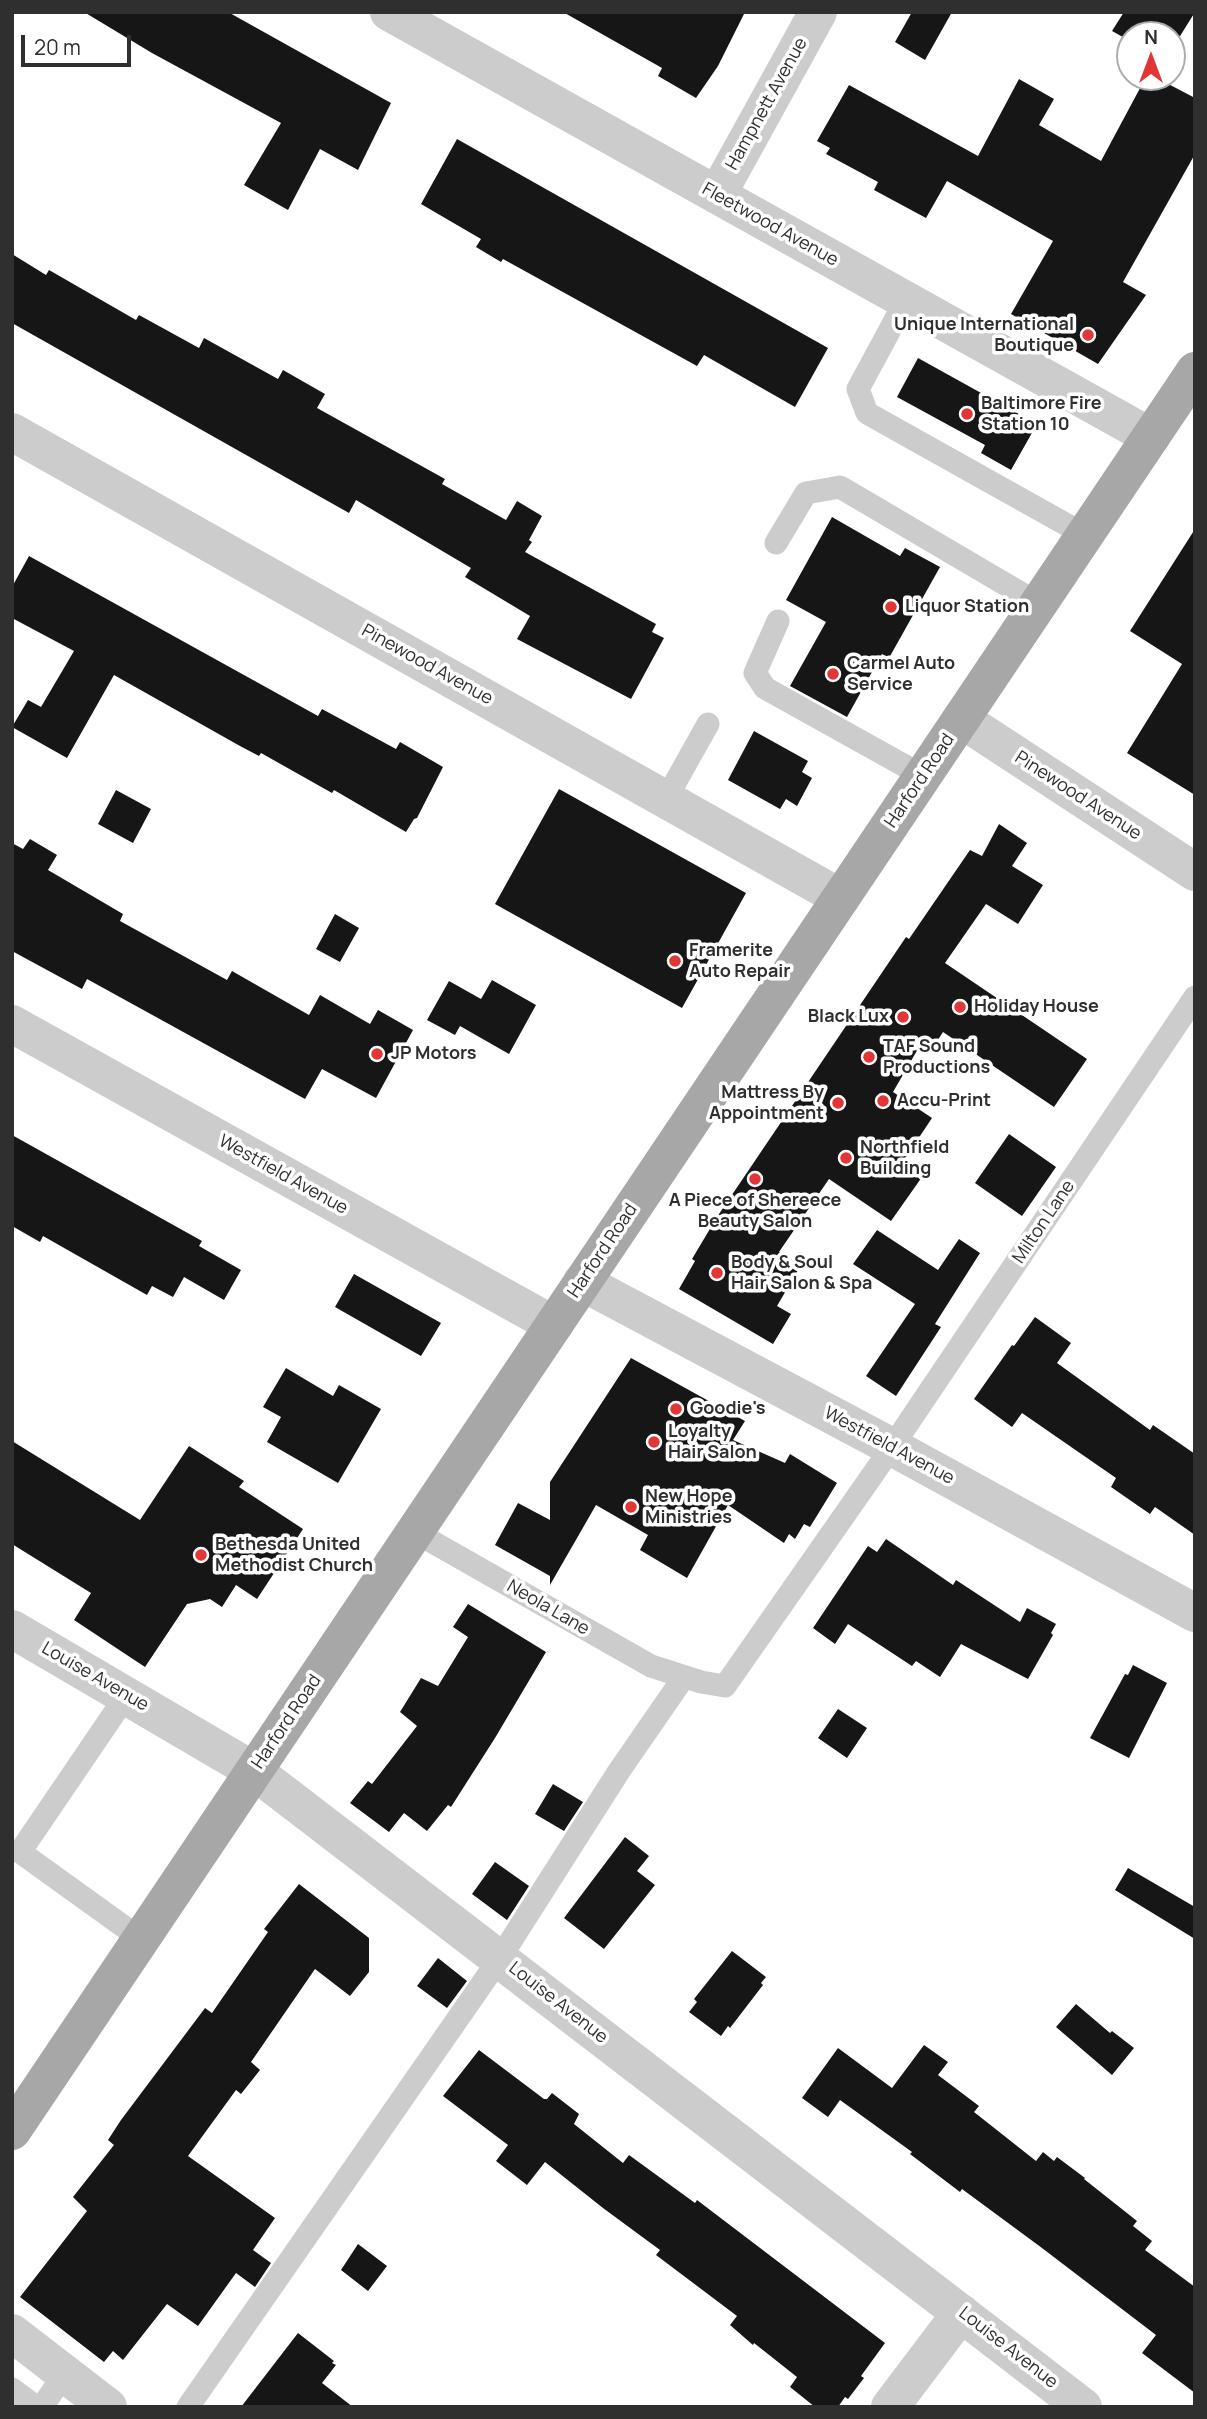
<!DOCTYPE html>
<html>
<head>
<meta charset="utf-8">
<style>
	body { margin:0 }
	#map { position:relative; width:1207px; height:2419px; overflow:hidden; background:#fff; font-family:Manrope,sans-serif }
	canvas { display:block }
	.frame { position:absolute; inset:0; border:14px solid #2f2f2f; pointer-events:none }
	.north { position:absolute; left:1116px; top:21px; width:70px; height:70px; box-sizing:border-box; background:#fff; border:2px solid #acacac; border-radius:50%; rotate:0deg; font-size:19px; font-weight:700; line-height:28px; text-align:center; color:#2f2f2f }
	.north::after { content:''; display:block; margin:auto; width:24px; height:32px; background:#e13635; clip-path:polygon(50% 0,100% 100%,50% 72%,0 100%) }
	.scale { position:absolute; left:21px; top:35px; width:110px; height:32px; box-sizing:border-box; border:4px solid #2f2f2f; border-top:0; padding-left:9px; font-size:21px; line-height:24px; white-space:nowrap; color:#2f2f2f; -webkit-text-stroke:5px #fff; paint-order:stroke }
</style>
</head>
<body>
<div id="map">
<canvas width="1207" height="2419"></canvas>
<div class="frame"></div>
<div class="north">N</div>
<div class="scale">20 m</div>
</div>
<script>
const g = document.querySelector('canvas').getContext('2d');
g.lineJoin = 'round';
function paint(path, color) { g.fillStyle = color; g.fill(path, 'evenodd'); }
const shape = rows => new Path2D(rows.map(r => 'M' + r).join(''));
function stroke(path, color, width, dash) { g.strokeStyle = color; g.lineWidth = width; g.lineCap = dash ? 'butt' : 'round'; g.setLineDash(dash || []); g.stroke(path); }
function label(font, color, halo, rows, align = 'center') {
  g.font = font + ' Manrope,sans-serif'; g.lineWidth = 7; g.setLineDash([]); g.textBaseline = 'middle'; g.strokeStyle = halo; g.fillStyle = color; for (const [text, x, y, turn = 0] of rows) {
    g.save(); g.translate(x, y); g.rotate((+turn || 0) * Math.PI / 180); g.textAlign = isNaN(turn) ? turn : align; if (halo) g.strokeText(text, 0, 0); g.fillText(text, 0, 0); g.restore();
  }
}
paint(shape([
	[84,12,228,12,391,103,358,170,320,149,288,210,244,185,281,123,152,53],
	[563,12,745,12,718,66,696,98,658,76,662,68],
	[912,12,952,12,925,60,895,42],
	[1124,12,1195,12,1172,49,1172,35,1130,35,1130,41,1112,31],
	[1146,77,1155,77,1195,98,1195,154,1123,282,1146,295,1098,364,1011,314,1053,241,947,181,926,218,874,190,878,182,826,154,830,148,817,141,849,85,978,156,1019,79,1054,99,1039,125,1101,161],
	[457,139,828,348,795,407,704,355,697,366,503,259,501,262,476,247,481,239,421,204],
	[12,254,46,275,49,270,136,320,139,315,199,348,204,338,278,379,283,370,325,394,317,408,445,479,442,484,506,520,517,501,542,516,529,540,532,542,525,552,656,624,652,632,664,638,631,699,517,639,530,616,465,577,471,568,356,500,349,513,12,323],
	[918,358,1037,424,1011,470,981,453,985,445,897,397],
	[832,517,900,556,905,548,940,567,889,658,882,654,847,717,790,686,826,622,786,600],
	[1195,529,1195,795,1127,753,1182,664,1130,631],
	[29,556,318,716,322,709,396,749,400,742,443,767,417,818,414,819,406,832,334,790,332,793,261,753,259,756,240,746,114,675,67,758,12,727,28,700,41,707,74,651,12,618,12,587],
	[754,731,808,761,802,772,812,778,797,806,786,799,780,809,728,780],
	[559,789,746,893,682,1008,495,904],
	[116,790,151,809,133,843,98,824],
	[999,824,1027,843,1012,866,1043,885,1018,924,986,904,945,963,1087,1059,1054,1107,943,1032,932,1049,922,1042,893,1092,932,1118,902,1163,922,1177,891,1221,829,1179,779,1252,801,1265,777,1306,791,1314,773,1344,679,1289,695,1261,692,1259,717,1217,906,937,909,939,970,850,982,856],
	[30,839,57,855,48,870,123,914,120,921,227,980,232,971,309,1015,320,995,370,1024,378,1010,413,1030,376,1098,322,1069,305,1099,87,979,82,989,12,951,12,843,23,849],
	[335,914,359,928,340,962,316,949],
	[492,980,536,1005,509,1054,460,1026,455,1035,427,1020,449,981,481,999],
	[1009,1134,1056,1167,1022,1216,975,1183],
	[12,1135,202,1241,199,1246,241,1270,224,1300,184,1277,173,1297,152,1286,147,1295,43,1236,40,1242,12,1226],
	[877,1230,938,1270,959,1239,980,1253,935,1324,941,1327,896,1396,866,1376,915,1304,853,1264],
	[354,1274,441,1323,421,1356,335,1307],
	[1035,1317,1071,1343,1057,1363,1150,1430,1153,1425,1195,1454,1195,1535,1155,1507,1150,1514,1111,1487,1116,1478,1022,1413,1012,1427,974,1399,1012,1345,1014,1346],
	[631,1358,745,1421,733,1440,785,1463,790,1454,837,1483,810,1527,804,1524,795,1539,789,1534,784,1543,728,1505,687,1578,640,1550,648,1535,596,1505,550,1585,550,1576,495,1545,518,1503,550,1520,550,1482],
	[286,1368,333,1396,339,1385,381,1409,338,1483,267,1442,281,1417,263,1407],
	[12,1441,140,1520,189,1446,244,1481,239,1487,303,1529,257,1599,236,1585,222,1607,210,1599,187,1604,145,1667,74,1620,91,1593,12,1544],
	[886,1539,953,1585,956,1580,1020,1622,1027,1608,1056,1624,1051,1633,1053,1635,1028,1679,961,1644,940,1677,916,1661,912,1666,848,1624,835,1644,813,1628,868,1546,877,1552],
	[468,1604,546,1652,495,1738,451,1807,448,1805,427,1831,404,1813,389,1832,350,1803,368,1781,372,1784,417,1726,400,1712,421,1678,438,1686,468,1637,453,1627],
	[1133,1665,1167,1683,1129,1758,1090,1738,1125,1674,1128,1675],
	[838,1709,867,1728,847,1758,818,1738],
	[553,1784,583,1802,564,1831,535,1814],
	[625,1837,649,1856,637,1871,655,1885,604,1949,564,1918],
	[495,1862,529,1886,507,1920,472,1894],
	[1128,1868,1195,1907,1195,1939,1115,1890],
	[299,1884,369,1938,369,1972,350,1996,315,1969,251,2062,260,2070,241,2094,236,2090,188,2156,275,2218,253,2250,271,2263,255,2287,236,2273,198,2326,167,2304,123,2360,113,2351,104,2362,20,2297,87,2211,73,2197,114,2145,108,2140,121,2120,205,2008,212,2013,268,1932,264,1929],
	[732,1951,766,1977,761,1983,763,1985,730,2028,728,2026,721,2036,689,2012,697,2002,694,1999],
	[438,1958,467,1981,447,2008,417,1986],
	[1076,2004,1110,2033,1112,2031,1134,2048,1112,2075,1056,2027],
	[924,2045,948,2062,938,2075,979,2106,974,2112,1036,2161,1043,2152,1054,2161,1057,2157,1085,2178,1084,2179,1137,2221,1133,2226,1152,2241,1145,2250,1195,2287,1195,2393,1142,2353,1156,2335,1042,2248,962,2189,960,2192,910,2154,912,2152,840,2100,828,2117,802,2098,838,2048,892,2088],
	[479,2050,544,2099,547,2099,552,2093,579,2114,574,2124,623,2163,629,2155,695,2203,697,2200,885,2343,861,2376,864,2378,848,2399,845,2397,838,2407,815,2407,790,2387,797,2377,754,2343,753,2345,730,2325,737,2316,656,2255,660,2250,603,2208,545,2162,527,2185,496,2161,508,2145,443,2096],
	[358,2244,387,2266,368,2291,341,2270],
	[298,2333,334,2361,332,2363,336,2365,322,2383,353,2407,241,2407]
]), '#161616');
stroke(shape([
	[906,300,858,389,867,413,1085,535],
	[776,543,806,493,840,487,1039,604],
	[778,621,755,673,765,688,923,776],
	[666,799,708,724],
	[415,1532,651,1666,701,1682,725,1686,892,1447,1195,997],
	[126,1696,20,1852,141,1939],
	[12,2389,36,2407],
	[42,2407,65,2373],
	[188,2407,500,1958,619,1771,684,1677]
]), '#ccc', 23);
stroke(shape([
	[389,12,1151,437],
	[717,195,818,12],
	[12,432,841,898],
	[961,719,1195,872],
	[12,1024,554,1325],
	[582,1282,892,1447,1195,1613],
	[12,1629,254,1771,1083,2407],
	[12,2333,108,2407],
	[890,2407,961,2313]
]), '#ccc', 38);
stroke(shape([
	[12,2131,1195,371]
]), '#a7a7a7', 38);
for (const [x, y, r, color] of [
	[1088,335,7,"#e13635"],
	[967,414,7,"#e13635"],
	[891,607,7,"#e13635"],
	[833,674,7,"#e13635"],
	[675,961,7,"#e13635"],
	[960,1007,7,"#e13635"],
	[903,1017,7,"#e13635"],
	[377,1054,7,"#e13635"],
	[869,1057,7,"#e13635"],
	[883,1101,7,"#e13635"],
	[838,1103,7,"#e13635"],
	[846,1158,7,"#e13635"],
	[755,1179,7,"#e13635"],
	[717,1273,7,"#e13635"],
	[676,1409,7,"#e13635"],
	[654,1442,7,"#e13635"],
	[631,1507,7,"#e13635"],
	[201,1555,7,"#e13635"]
]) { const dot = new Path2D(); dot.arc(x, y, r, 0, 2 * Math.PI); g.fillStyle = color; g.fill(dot); stroke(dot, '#fff', 2.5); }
label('18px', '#2f2f2f', '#fff', [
	["Hampnett Avenue",767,104,-61],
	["Fleetwood Avenue",770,225,29],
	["Pinewood Avenue",427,665,29],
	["Harford Road",920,781,-56],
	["Pinewood Avenue",1078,796,33],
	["Westfield Avenue",283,1175,29],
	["Milton Lane",1044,1222,-56],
	["Harford Road",603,1251,-56],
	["Westfield Avenue",889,1446,28],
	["Neola Lane",548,1608,30],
	["Louise Avenue",95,1677,30],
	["Harford Road",287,1722,-56],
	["Louise Avenue",558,2003,38],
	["Louise Avenue",1008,2348,38]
]);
label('bold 18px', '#2f2f2f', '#fff', [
	["Unique International",1074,325,"right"],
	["Boutique",1074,346,"right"],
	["Baltimore Fire",981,404],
	["Station 10",981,425],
	["Liquor Station",905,607],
	["Carmel Auto",847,664],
	["Service",847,685],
	["Framerite",689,951],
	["Auto Repair",689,972],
	["Holiday House",974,1007],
	["Black Lux",889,1017,"right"],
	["TAF Sound",883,1047],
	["Productions",883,1068],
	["JP Motors",391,1054],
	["Mattress By",824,1093,"right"],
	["Appointment",824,1114,"right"],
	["Accu-Print",897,1101],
	["Northfield",860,1148],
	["Building",860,1169],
	["A Piece of Shereece",755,1201,"center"],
	["Beauty Salon",755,1222,"center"],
	["Body & Soul",731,1263],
	["Hair Salon & Spa",731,1284],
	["Goodie's",690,1409],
	["Loyalty",668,1432],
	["Hair Salon",668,1453],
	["New Hope",645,1497],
	["Ministries",645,1518],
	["Bethesda United",215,1545],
	["Methodist Church",215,1566]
], 'left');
</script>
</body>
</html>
